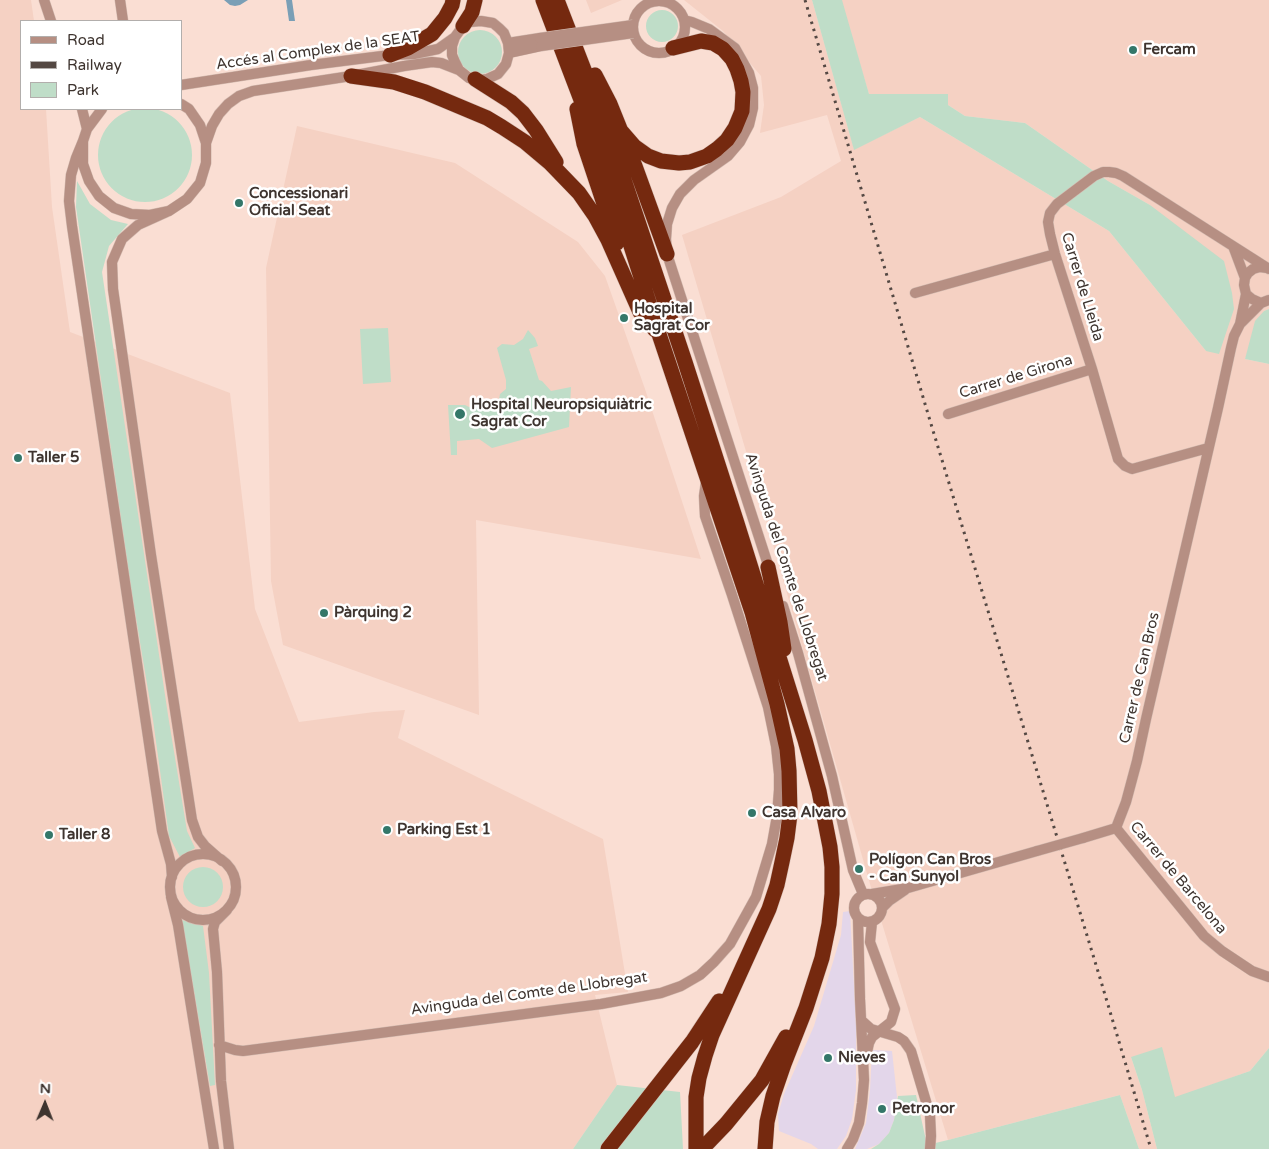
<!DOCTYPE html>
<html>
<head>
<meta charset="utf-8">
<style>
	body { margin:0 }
	#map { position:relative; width:1269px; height:1149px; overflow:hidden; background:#faded3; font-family:"Varela Round",sans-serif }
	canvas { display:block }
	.legend { position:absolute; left:20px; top:20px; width:162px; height:90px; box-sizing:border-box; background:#fff; border:1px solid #b2aeac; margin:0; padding:6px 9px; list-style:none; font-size:15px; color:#3e342f }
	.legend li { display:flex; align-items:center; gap:10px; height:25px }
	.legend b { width:25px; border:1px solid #b2aeac }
	.north { position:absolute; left:20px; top:1079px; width:50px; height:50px; -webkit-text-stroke:4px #fff; paint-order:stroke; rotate:1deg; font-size:14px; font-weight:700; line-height:20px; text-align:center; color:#3e342f }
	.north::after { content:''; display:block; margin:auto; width:18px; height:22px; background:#3e342f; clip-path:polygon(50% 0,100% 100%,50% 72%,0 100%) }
</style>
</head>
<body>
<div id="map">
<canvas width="1269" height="1149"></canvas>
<ul class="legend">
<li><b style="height:6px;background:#b68f83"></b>Road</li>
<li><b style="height:6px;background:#544843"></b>Railway</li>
<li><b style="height:14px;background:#bfddc8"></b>Park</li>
</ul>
<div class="north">N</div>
</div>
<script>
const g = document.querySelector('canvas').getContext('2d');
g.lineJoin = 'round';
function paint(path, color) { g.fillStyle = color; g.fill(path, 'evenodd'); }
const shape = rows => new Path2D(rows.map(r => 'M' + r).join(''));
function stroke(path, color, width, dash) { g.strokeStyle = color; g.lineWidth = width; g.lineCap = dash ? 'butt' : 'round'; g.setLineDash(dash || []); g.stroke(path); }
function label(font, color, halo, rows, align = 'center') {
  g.font = font + ' "Varela Round",sans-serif'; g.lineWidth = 5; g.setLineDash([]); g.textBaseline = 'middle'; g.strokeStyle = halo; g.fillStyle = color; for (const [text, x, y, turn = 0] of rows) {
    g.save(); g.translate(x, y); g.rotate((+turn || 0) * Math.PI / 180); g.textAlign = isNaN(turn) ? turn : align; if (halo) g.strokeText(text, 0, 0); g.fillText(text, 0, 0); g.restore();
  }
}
paint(shape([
	[850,911,856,1024,856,1090,852,1119,846,1136,837,1149,818,1149,811,1144,779,1131,778,1114,784,1094,814,1026,841,935,843,912],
	[872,1050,892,1051,897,1097,894,1120,889,1133,879,1144,867,1149,855,1149,866,1123,870,1090]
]), '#e3d6ea');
paint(shape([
	[0,0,31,0,34,21,21,21,21,109,46,109,52,207,70,332,230,393,255,609,299,722,374,712,405,710,398,738,603,839,628,992,595,995,617,1085,573,1149,0,1149],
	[586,0,622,0,591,13],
	[684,0,812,0,854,149,920,117,1109,231,1206,351,1150,205,1108,181,1025,123,965,116,948,105,948,95,869,94,840,0,1269,0,1269,309,1264,311,1245,359,1269,364,1269,1048,1250,1071,1175,1098,1131,1057,1142,1090,1157,1149,1139,1149,1120,1095,948,1140,870,884,758,492,682,235,781,197,841,161,827,115,760,133,764,105,761,76,723,31],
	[297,126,455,163,578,242,605,276,645,389,701,559,476,520,479,715,283,645,271,581,266,268]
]), '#f5d1c3');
paint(shape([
	[812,0,842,0,869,94,948,94,948,105,965,116,1025,123,1108,181,1150,205,1224,261,1232,293,1234,309,1219,354,1206,351,1109,231,920,117,854,150],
	'646 26a16 16 0 1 1 32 0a16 16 0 1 1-32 0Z',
	'458 52a22 22 0 1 1 44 0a22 22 0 1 1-44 0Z',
	'98 155a47 47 0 1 1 94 0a47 47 0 1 1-94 0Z',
	[77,181,90,204,111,220,128,224,109,246,102,272,168,715,187,831,195,848,180,857,169,836,153,720,132,594,76,207],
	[1269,309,1269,364,1245,359,1255,321,1264,311],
	[388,328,391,382,363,384,360,329],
	[528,330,535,338,538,346,529,349,539,380,542,381,551,391,571,387,569,427,492,448,479,439,457,441,457,455,451,455,448,405,465,405,469,407,498,405,500,394,506,389,506,380,497,348,502,344,514,345,523,339],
	'183 887a20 20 0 1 1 40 0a20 20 0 1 1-40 0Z',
	[182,920,203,926,209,973,215,1085,210,1086],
	[1162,1047,1175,1097,1250,1071,1269,1048,1269,1149,1157,1149,1142,1090,1131,1057],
	[617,1085,680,1092,683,1149,573,1149],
	[916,1095,927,1145,948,1140,1120,1095,1139,1149,871,1149,879,1144,889,1133,894,1120,898,1096]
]), '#bfddc8');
paint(shape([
	[224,0,248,0,240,5,235,6,230,5],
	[286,0,292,0,295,21,289,21]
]), '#7a9fb6');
const street = shape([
	[44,0,51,21],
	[120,0,123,21],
	'633 27a26 26 0 1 1 52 0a26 26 0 1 1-52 0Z',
	[684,20,692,22,709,29,735,48,749,73,753,88,753,108,749,125,740,142,728,156,694,180,680,194,672,208,667,224,666,239,667,254,770,571],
	[508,43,540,38],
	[509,53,541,46],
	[181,85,311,65,390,55,414,54,438,49,455,37,463,26,470,22,481,21,493,23,499,28,504,33,508,43,509,53,506,64,498,74,487,79,481,80,469,78,459,70,455,62,452,55,452,46,455,37],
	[82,109,87,129],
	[102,109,87,129,83,141,83,164,89,181,99,196,114,208,131,214,150,215,169,211,187,199,200,183,206,163,206,143,200,125,189,109,181,104],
	[83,141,76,158,71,175,69,201,72,226,162,831,171,864,172,877],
	[206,143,212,126,219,114,228,104,239,96,253,91,351,76,404,66,432,62,441,63,459,70],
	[169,211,138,225,122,239,112,262,113,289,151,555,192,820,198,837,205,846,222,861],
	[1233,246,1245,278],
	[1267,268,1260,267,1253,269,1248,273,1245,278,1244,285,1246,294,1252,299,1261,303,1269,300],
	[915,293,1055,254],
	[1241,323,1261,303],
	[948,414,1092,369],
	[1208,448,1132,469,1125,466,1118,459,1092,369,1055,254,1050,234,1048,222,1050,213,1057,204,1094,176,1103,172,1109,172,1116,173,1123,176,1269,269],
	[783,606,798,653,832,776,853,870,863,894],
	[1116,828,1204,936,1222,951,1252,971,1269,977],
	[1083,838,1116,828,1126,802,1137,761,1146,719,1218,408,1231,348,1234,336,1240,324,1246,294],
	'170 887a33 33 0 1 1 66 0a33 33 0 1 1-66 0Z',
	'854 908a14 14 0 1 1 28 0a14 14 0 1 1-28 0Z',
	[872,894,908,888,1037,851],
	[171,897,178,925,214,1149],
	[882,908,889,901,905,890],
	[227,910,215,922,213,929,217,972,221,1081,229,1149],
	[861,1020,871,1029,898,1037,904,1041,911,1051,930,1115,931,1136,930,1149],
	[219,1045,235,1050,243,1051,601,1004,661,993,681,986,700,975,714,962,730,944,756,897,772,844,777,816,779,790,779,774,776,746,768,707,732,595,705,516,704,496,706,482],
	[866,1057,869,1043,872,1037,891,1022,895,1009,870,942,872,922],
	[847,1149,853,1139,859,1123,862,1103,864,1080,860,999,858,919]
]);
const highway = shape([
	[543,0,602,155,660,337,752,612,777,704,787,749,789,771,790,814,787,838,782,862,777,885,769,909,712,1035,705,1056,699,1078,696,1097,696,1149],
	[557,0,607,129,685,362,736,520,805,740,819,791,830,847,832,867,832,894,829,924,822,958,806,1008,784,1064,773,1096,767,1122,765,1149],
	[463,26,472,12,475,0],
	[390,55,408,48,432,34,445,18,452,5,453,0],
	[595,75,610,104,635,166,667,254],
	[351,76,394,82,425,92,487,118,502,127,525,142,550,163,579,193,595,216,608,240,640,312,655,330],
	[475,79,511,102,523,113,536,130,556,162],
	[577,109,584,144,617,243],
	[621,131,634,146,648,156,661,161,679,163,690,162,707,156,717,149,727,140,735,128,742,111,743,92,741,81,737,69,732,59,723,49,713,43,701,41,673,48],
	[768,567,780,622,784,649],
	[608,1149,692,1042,719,1001],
	[702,1149,726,1124,762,1080,786,1037]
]);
stroke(street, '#d4bcb2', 11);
stroke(highway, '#d4bcb2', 16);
stroke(street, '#b68f83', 10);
stroke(highway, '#75290f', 15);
stroke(shape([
	[805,0,931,424,1100,978,1151,1149]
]), '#544843', 3, [2.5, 5]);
const streetBridge = shape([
	[540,38,633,25],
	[541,46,633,33],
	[1037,851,1083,838]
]);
stroke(streetBridge, '#d4bcb2', 11, []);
stroke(streetBridge, '#b68f83', 10);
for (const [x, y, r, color] of [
	[1133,50,5,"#347769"],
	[239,203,5,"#347769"],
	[624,318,5,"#347769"],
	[460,414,6,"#347769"],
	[18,458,5,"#347769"],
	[324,613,5,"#347769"],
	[752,813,5,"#347769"],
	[387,830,5,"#347769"],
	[49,835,5,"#347769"],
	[859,869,5,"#347769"],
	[828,1058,5,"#347769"],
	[882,1109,5,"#347769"]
]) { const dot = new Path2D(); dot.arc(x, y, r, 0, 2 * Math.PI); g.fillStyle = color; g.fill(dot); stroke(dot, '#fff', 2); }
label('bold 15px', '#3e342f', '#fff', [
	["Fercam",1143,50],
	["Concessionari",249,194],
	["Oficial Seat",249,211],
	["Hospital",634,309],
	["Sagrat Cor",634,326],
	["Hospital Neuropsiquiàtric",471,405],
	["Sagrat Cor",471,422],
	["Taller 5",28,458],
	["Pàrquing 2",334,613],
	["Casa Alvaro",762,813],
	["Parking Est 1",397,830],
	["Taller 8",59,835],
	["Polígon Can Bros",869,860],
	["- Can Sunyol",869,877],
	["Nieves",838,1058],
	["Petronor",892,1109]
], 'left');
label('15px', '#3e342f', '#fff', [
	["Accés al Complex de la SEAT",318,51,-8],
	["Carrer de Lleida",1082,287,73],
	["Carrer de Girona",1016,377,-17],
	["Avinguda del Comte de Llobregat",786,567,72],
	["Carrer de Can Bros",1140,678,-77],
	["Carrer de Barcelona",1178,878,50],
	["Avinguda del Comte de Llobregat",529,994,-8]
]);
</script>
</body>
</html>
